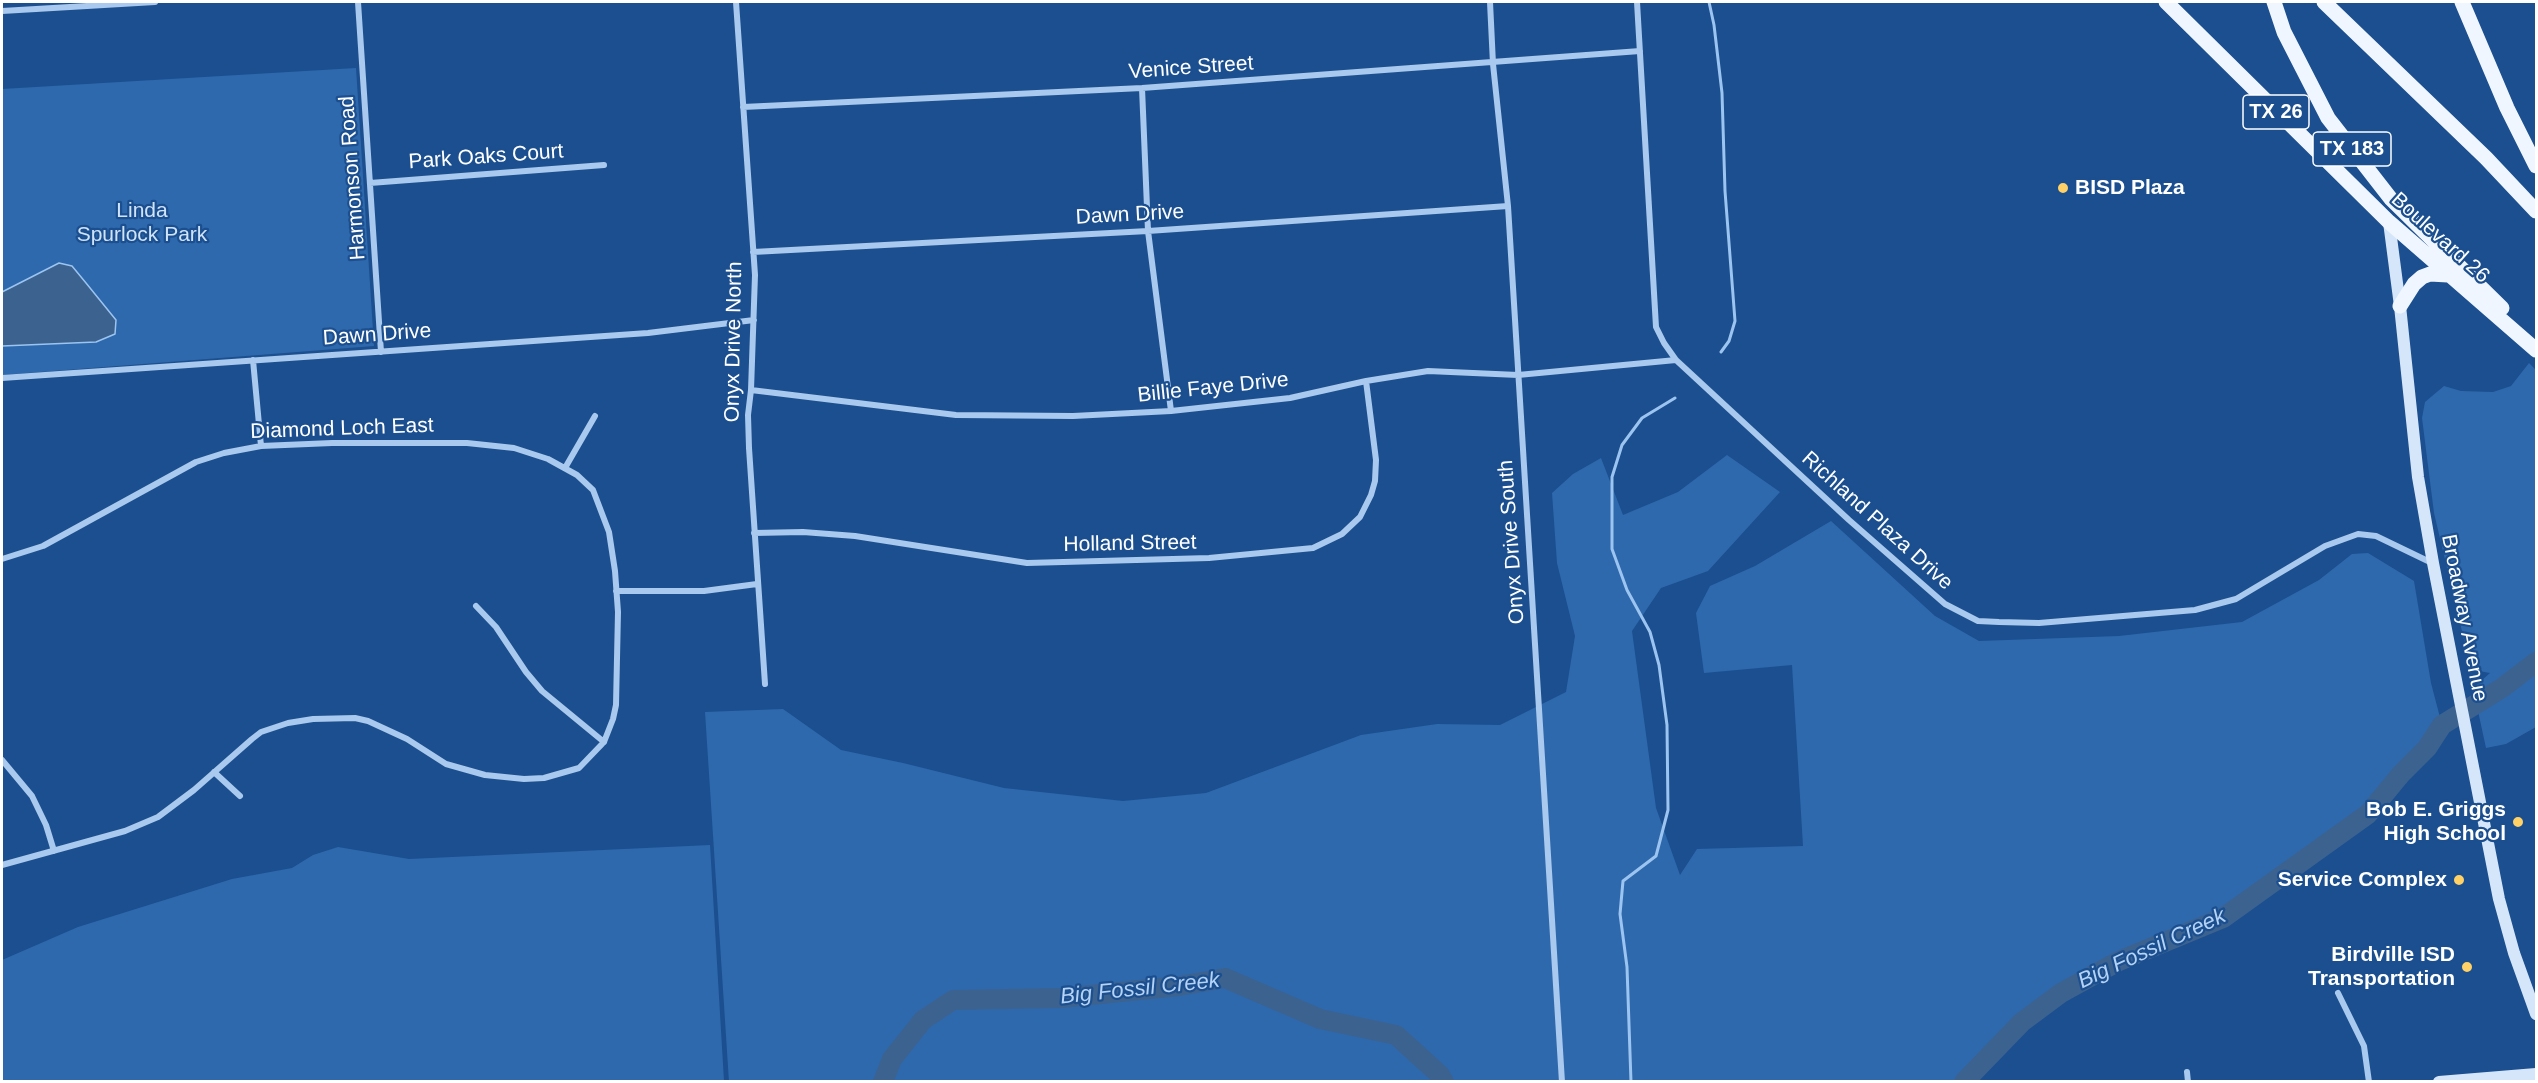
<!DOCTYPE html>
<html>
<head>
<meta charset="utf-8">
<style>
	body { margin:0 }
	#map { position:relative; width:2538px; height:1083px; overflow:hidden; background:#1b4f8f; font-family:Arial,sans-serif }
	canvas { display:block }
	.frame { position:absolute; inset:0; border:3px solid #fff; pointer-events:none }
</style>
</head>
<body>
<div id="map">
<canvas width="2538" height="1083"></canvas>
<div class="frame"></div>
</div>
<script>
const g = document.querySelector('canvas').getContext('2d');
g.lineJoin = 'round';
function paint(path, color) { g.fillStyle = color; g.fill(path, 'evenodd'); }
const shape = rows => new Path2D(rows.map(r => 'M' + r).join(''));
function stroke(path, color, width, dash) { g.strokeStyle = color; g.lineWidth = width; g.lineCap = dash ? 'butt' : 'round'; g.setLineDash(dash || []); g.stroke(path); }
function label(font, color, halo, rows, align = 'center') {
  g.font = font + ' Arial,sans-serif'; g.lineWidth = 4.5; g.setLineDash([]); g.textBaseline = 'middle'; g.strokeStyle = halo; g.fillStyle = color; for (const [text, x, y, turn = 0] of rows) {
    g.save(); g.translate(x, y); g.rotate((+turn || 0) * Math.PI / 180); g.textAlign = isNaN(turn) ? turn : align; if (halo) g.strokeText(text, 0, 0); g.fillText(text, 0, 0); g.restore();
  }
}
paint(shape([
	[356,68,374,346,2,375,2,89],
	[2529,363,2536,370,2536,727,2506,744,2486,748,2473,688,2490,673,2479,671,2470,665,2434,513,2422,418,2425,402,2444,386,2461,391,2493,392,2511,386],
	[1727,455,1780,492,1708,571,1661,588,1632,631,1656,808,1680,875,1697,849,1803,846,1792,665,1704,673,1696,613,1710,586,1755,566,1831,521,1935,616,1979,641,2119,636,2242,622,2319,580,2352,554,2368,553,2414,581,2431,683,2442,725,2368,814,2223,918,2119,961,2061,993,2022,1022,1964,1081,729,1082,705,712,783,709,841,750,903,763,1004,788,1123,801,1206,793,1361,735,1437,724,1500,725,1566,692,1575,636,1557,563,1552,493,1573,474,1601,458,1623,515,1678,492],
	[710,845,724,1081,2,1081,2,960,78,927,232,879,292,868,313,855,338,847,409,859]
]), '#2e69ad');
const water = shape([
	[59,263,72,266,86,283,116,320,115,334,96,342,2,346,2,292,59,263]
]);
paint(water, '#3c6290');
stroke(water, '#9cc4f0', 1.5);
stroke(shape([
	[1709,2,1714,25,1722,93,1725,191,1735,321,1729,341,1721,352],
	[1631,1082,1627,967,1620,914,1623,881,1656,856,1668,810,1667,725,1659,665,1650,632,1627,590,1612,549,1612,477,1622,445,1642,418,1675,398]
]), '#9cc4f0', 3);
stroke(shape([
	[883,1082,892,1059,923,1020,953,1000,1061,998,1179,986,1225,978,1320,1019,1396,1035,1440,1075,1444,1082],
	[1964,1082,2022,1022,2061,993,2119,961,2223,918,2368,814,2401,774,2427,748,2442,725,2502,688,2536,662]
]), '#3c6290', 20);
stroke(shape([
	[358,2,381,352],
	[736,2,755,275,751,390,748,415,749,448,765,684],
	[1490,2,1493,64,1508,206,1562,1082],
	[1637,2,1656,327,1664,343,1676,360,1849,520,1945,604,1978,621,1999,622,2039,623,2195,610,2236,599,2325,546,2358,534,2376,536,2432,563],
	[2,11,155,2],
	[1142,88,1148,231,1171,411],
	[743,107,1142,88,1640,51],
	[370,183,604,165],
	[753,252,1148,231,1508,206],
	[253,360,261,446],
	[2,378,648,333,754,320],
	[751,390,956,415,1073,416,1171,411,1290,398,1366,381,1428,371,1518,375,1676,360],
	[565,468,595,416],
	[754,533,803,532,855,536,1027,563,1209,558,1313,548,1342,534,1360,517,1371,495,1375,481,1376,460,1366,381],
	[2,559,43,546,196,462,224,453,261,446,332,443,467,443,514,448,548,459,577,475,593,490,609,532,615,571,618,612,616,705,613,719,604,742,579,768,544,778,524,779,485,775,446,764,407,739,368,721,355,718,313,719,288,723,261,732,252,739,194,790,158,817,125,831,2,865],
	[616,591,704,591,757,584],
	[476,606,496,627,526,672,542,691,604,742],
	[2,760,32,796,46,825,54,851],
	[214,772,240,796],
	[2338,993,2364,1046,2369,1082],
	[2187,1072,2188,1082]
]), '#a9c9ee', 6);
stroke(shape([
	[2389,222,2400,306,2418,477,2433,563,2499,899,2514,953,2536,1014],
	[2439,1082,2536,1074]
]), '#d6e6fa', 12);
stroke(shape([
	[2166,2,2389,222,2536,350],
	[2274,2,2284,32,2328,118,2391,199,2502,308],
	[2324,2,2486,158,2536,211],
	[2462,2,2507,108,2536,166],
	[2400,306,2414,284,2422,277,2430,274,2448,275]
]), '#f0f6ff', 15);
for (const [x, y, r, color] of [
	[2063,188,6,"#ffd166"],
	[2518,822,6,"#ffd166"],
	[2459,880,6,"#ffd166"],
	[2467,967,6,"#ffd166"]
]) { const dot = new Path2D(); dot.arc(x, y, r, 0, 2 * Math.PI); g.fillStyle = color; g.fill(dot); stroke(dot, '#1b4f8f', 2); }
for (const [x, y, w] of [
	[2276,112,66],
	[2352,149,78]
]) { const box = new Path2D(); box.roundRect(x - w / 2, y - 17, w, 34, 4.5); g.fillStyle = '#1b4f8f'; g.fill(box); stroke(box, '#fff', 1.5); }
label('bold 20px', '#fff', null, [
	["TX 26",2276,112],
	["TX 183",2352,149]
]);
label('21px', '#fff', '#1b4f8f', [
	["Venice Street",1191,68,-4],
	["Park Oaks Court",486,157,-4],
	["Harmonson Road",353,178,-94],
	["Dawn Drive",1130,215,-3],
	["Boulevard 26",2440,238,42],
	["Dawn Drive",377,335,-4],
	["Onyx Drive North",734,342,-89],
	["Billie Faye Drive",1213,388,-6],
	["Diamond Loch East",342,429,-2],
	["Richland Plaza Drive",1877,521,42],
	["Onyx Drive South",1512,542,-94],
	["Holland Street",1130,544,-1],
	["Broadway Avenue",2464,618,79]
]);
label('bold 21px', '#fff', '#1b4f8f', [
	["BISD Plaza",2075,188,"left"],
	["Bob E. Griggs",2506,810],
	["High School",2506,834],
	["Service Complex",2447,880],
	["Birdville ISD",2455,955],
	["Transportation",2455,979]
], 'right');
label('21px', '#cfe3fa', '#1b4f8f', [
	["Linda",142,211],
	["Spurlock Park",142,235]
]);
label('italic 22px', '#b5d3f5', '#1b4f8f', [
	["Big Fossil Creek",2152,949,-25],
	["Big Fossil Creek",1140,989,-6]
]);
</script>
</body>
</html>
